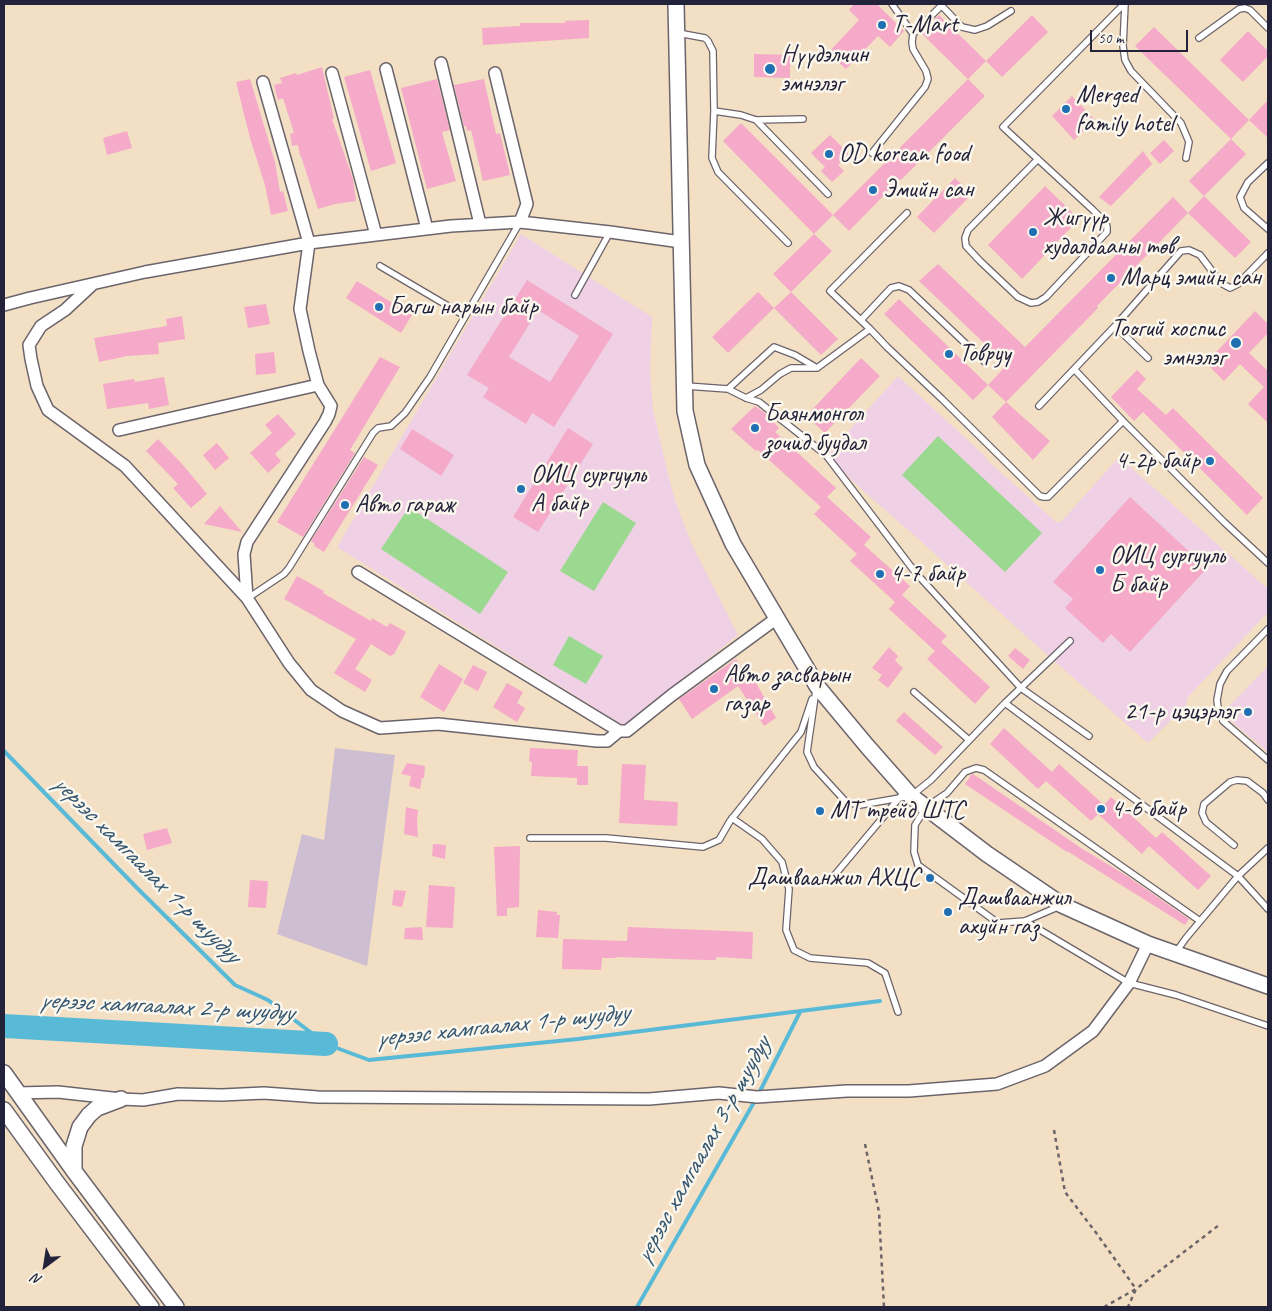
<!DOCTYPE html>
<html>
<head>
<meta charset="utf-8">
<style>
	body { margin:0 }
	#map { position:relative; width:1272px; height:1311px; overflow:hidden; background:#f3dfc3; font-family:Caveat,sans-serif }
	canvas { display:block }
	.frame { position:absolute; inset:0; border:5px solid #22223b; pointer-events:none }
	.north { position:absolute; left:20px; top:1241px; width:50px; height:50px; -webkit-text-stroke:4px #fbf7ec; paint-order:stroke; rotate:211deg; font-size:14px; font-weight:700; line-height:20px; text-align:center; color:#22223b }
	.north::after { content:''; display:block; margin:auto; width:18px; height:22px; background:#22223b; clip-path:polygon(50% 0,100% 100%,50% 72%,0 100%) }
	.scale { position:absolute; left:1090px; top:30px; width:98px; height:22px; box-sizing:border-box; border:2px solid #22223b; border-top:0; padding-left:6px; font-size:15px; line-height:18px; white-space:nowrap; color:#22223b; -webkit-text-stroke:4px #fbf7ec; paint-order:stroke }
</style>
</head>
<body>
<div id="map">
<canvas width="1272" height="1311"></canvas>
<div class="frame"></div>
<div class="north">N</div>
<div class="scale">50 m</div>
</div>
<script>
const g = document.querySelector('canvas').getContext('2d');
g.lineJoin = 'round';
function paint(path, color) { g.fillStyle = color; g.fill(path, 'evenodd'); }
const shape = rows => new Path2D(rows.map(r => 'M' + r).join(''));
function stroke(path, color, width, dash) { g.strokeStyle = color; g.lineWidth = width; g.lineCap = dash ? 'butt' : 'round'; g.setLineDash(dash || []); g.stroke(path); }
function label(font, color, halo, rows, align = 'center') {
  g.font = font + ' Caveat,sans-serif'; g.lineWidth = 5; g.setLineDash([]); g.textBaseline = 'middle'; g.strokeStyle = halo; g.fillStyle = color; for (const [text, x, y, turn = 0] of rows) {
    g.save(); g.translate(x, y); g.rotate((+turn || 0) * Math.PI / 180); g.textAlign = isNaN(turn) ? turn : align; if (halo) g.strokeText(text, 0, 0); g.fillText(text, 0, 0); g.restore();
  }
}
paint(shape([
	[521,234,652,317,650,372,653,410,669,478,675,500,692,545,738,635,624,726,337,547],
	[898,376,984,455,987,460,1056,522,1061,522,1119,457,1268,589,1268,612,1188,697,1186,705,1148,743,1037,646,932,551,859,487,827,455],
	[1268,666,1268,752,1226,717,1228,707]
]), '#f0d0e5');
paint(shape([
	[335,748,395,755,367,966,277,934,302,834,324,840]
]), '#cebed2');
paint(shape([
	[938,436,1042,533,1005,572,902,475],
	[603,502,636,523,594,591,560,571],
	[409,507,508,572,480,614,381,549],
	[569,636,603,656,586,684,553,665]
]), '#9ad98f');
stroke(shape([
	[4,751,137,888,235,985,268,1000,326,1044,369,1060,578,1039,880,1001],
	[637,1307,757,1097,800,1012]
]), '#59bad8', 4);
stroke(shape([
	[4,1026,326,1044]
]), '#59bad8', 24);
paint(shape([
	[854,4,877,4,904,31,890,47,878,36,846,69,828,53,859,20,849,10],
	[939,15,986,61,968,79,921,33],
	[1032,15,1048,32,1002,77,986,61],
	[589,20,589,38,483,45,482,28,520,26,520,23,565,23,565,21],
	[1154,27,1249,120,1231,139,1135,46],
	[1248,31,1268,51,1268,56,1243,82,1220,60],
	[754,54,790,55,790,78,754,77],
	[322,67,334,119,332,119,353,179,356,201,335,204,318,209,301,156,300,156,298,145,292,146,290,134,294,133,283,98,278,100,274,85,282,83,280,78,296,73,297,75],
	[370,70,396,163,371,171,344,77],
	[250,79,275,162,280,192,283,191,288,211,271,215,265,185,250,138,236,82],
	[437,79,450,130,442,132,456,181,427,189,401,88],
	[484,79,496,134,500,133,510,175,483,181,471,130,467,131,466,126,464,126,454,85],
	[968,79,985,96,901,180,900,179,849,231,833,215],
	[1072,96,1095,120,1074,140,1052,116],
	[1268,100,1268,138,1249,120],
	[741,123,833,215,814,234,723,141],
	[127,131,132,148,107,155,103,138],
	[830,135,849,154,838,165,844,171,832,182,821,171,825,167,811,153],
	[1231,139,1246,154,1204,196,1189,181],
	[1164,140,1174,151,1160,164,1150,153],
	[1143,151,1152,164,1111,206,1099,197],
	[955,178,972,194,934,233,917,217],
	[1045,186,1079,219,1022,279,988,245],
	[1204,196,1251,242,1235,258,1188,213],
	[1173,197,1188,213,1097,306,1098,308,1006,402,988,385,1007,365,919,281,938,264,1025,347],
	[814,234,832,251,791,292,773,274],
	[527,280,613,334,554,427,532,413,526,424,483,397,489,388,467,375],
	[538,310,579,336,550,382,509,357],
	[357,281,412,315,401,333,346,298],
	[758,292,774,308,728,353,712,337],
	[791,292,838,339,821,355,774,308],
	[899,299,988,385,973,400,884,314],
	[266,304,270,324,248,328,244,307],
	[1255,311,1268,324,1268,333,1249,353,1268,371,1268,423,1248,404,1264,387,1248,372,1240,364,1224,381,1206,363],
	[182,316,185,339,158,343,159,354,127,356,99,362,94,338,167,326,166,319],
	[274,352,276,373,256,375,255,354],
	[380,357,400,367,350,450,355,453,303,537,277,522],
	[861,358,880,376,825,433,806,416],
	[1137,370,1146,379,1137,389,1166,415,1173,408,1263,498,1247,515,1143,412,1134,421,1111,397],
	[164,377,169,405,149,409,148,403,107,409,103,384,134,379,135,382],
	[1006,402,1050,441,1033,460,992,417],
	[755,406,765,413,779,428,775,432,836,488,827,497,871,537,864,545,910,586,902,595,947,636,941,642,990,687,975,704,927,659,935,651,889,609,895,602,850,561,857,554,814,514,821,507,758,450,756,451,731,429],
	[278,414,296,434,275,454,281,461,268,473,250,453,272,433,265,425],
	[568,428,593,444,538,532,513,517],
	[412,429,454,455,441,476,400,449],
	[158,439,183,465,207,494,191,508,173,488,178,484,146,451],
	[217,443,229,458,215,470,203,455],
	[364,457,378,465,324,552,314,546,315,544,311,541],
	[1130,497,1207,568,1130,652,1111,634,1103,643,1065,608,1073,599,1053,582],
	[220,506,242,532,204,524],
	[297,576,324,591,323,593,371,621,372,618,387,627,390,623,406,632,394,654,390,656,371,644,355,669,372,680,365,692,334,673,356,639,284,599],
	[889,647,898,656,895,661,903,668,888,688,878,680,882,675,872,668],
	[1015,648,1030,660,1023,669,1008,656],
	[736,659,749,678,752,676,776,718,764,726,738,686,692,719,679,699],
	[439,664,463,679,444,712,420,697],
	[473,665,487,672,478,691,463,683],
	[507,683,523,692,517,703,525,708,517,722,493,707],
	[904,712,943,747,935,755,896,721],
	[1004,728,1052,772,1059,764,1104,805,1111,797,1156,838,1162,832,1211,876,1198,890,1149,846,1142,854,1098,814,1091,821,1046,781,1038,789,990,744],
	[530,748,578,750,577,766,588,766,588,785,577,785,577,778,531,776,532,762,529,761],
	[407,763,425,766,424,778,422,778,420,789,409,786,411,776,401,774],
	[622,764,646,765,644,800,678,802,677,826,619,823],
	[973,774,1081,848,1127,876,1189,919,1185,925,1067,851,1067,852,965,784,971,775],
	[406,807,418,810,417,819,418,837,404,834],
	[167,828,172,843,147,850,143,834],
	[433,844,446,845,445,859,432,856],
	[520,846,519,907,507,908,507,916,497,916,494,847],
	[250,880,268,881,266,908,248,907],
	[429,885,455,887,453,928,426,927],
	[394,890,406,891,402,907,392,905],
	[538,910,557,912,557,915,560,915,558,938,536,937],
	[422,927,423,940,404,939,405,928],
	[628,927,753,932,752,959,716,957,716,960,705,960,616,957,616,958,602,958,601,970,562,969,563,939,627,941]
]), '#f4aac8');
const service = shape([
	[892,4,913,34],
	[940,4,962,27,975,30,987,26,1011,11],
	[1125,4,1123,46,1125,60,1131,71,1181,123,1189,142,1186,158],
	[678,33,705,38,708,41,713,51,714,111,712,158,718,172,788,243],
	[1199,38,1239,9,1245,8,1250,10,1268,28],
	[714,111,741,115,756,120,803,119],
	[756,120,828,194],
	[872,153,925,87,928,79,926,71,913,49,912,42,913,34,942,5],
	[1038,159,968,230,965,238,966,246,980,261,1018,297,1031,303,1038,302,1046,297,1104,235,1107,232,1107,227,1106,223,1093,210,1003,127,1124,4],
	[1268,163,1248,182,1240,197,1244,208,1268,229],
	[380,266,465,316],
	[575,295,610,232],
	[861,320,891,288,899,286,909,290,985,362],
	[1115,326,1148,358],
	[870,329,887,347,942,399,1040,496,1044,497,1048,497,1123,421],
	[1074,369,1123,421,1224,522,1268,563],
	[686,386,728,389,774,347,795,355,817,368,870,329,830,291,907,213],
	[728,389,746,398,759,402,826,455,915,572,1021,688,1089,736],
	[746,398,761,390,780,374,791,368,815,368],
	[1039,406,1115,326,1181,251,1189,250,1200,255,1221,283,1230,288,1238,284,1268,253],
	[248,598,284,574,289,568,373,433,378,428,391,426,405,413,430,377,520,222],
	[1268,629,1227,671,1220,684,1217,700,1218,707,1223,721,1268,760],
	[816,690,807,752,814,767,846,802,860,805,911,796,931,780,1005,703,1070,641],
	[914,692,969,740],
	[1005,703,1238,876,1268,909],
	[732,818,762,839,782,862,789,889,786,930,794,950,810,958,868,963,885,973,898,1012],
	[530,838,606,838,703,847,719,840,730,821,801,732,812,699],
	[1234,845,1206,822,1202,813,1204,804,1230,782,1237,780,1247,781,1263,793,1268,800],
	[833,877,900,797],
	[1060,906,1025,921,998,923,918,865,914,852,915,825,926,807,947,793,965,772,976,768,984,770,1200,921],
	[1025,921,1129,983,1176,995,1268,1026],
	[1176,952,1186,938,1238,876,1268,848]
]);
const minor = shape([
	[441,63,480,224],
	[386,69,427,229],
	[332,73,376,235],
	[495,73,527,204,520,222],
	[93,284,65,310,41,326,29,345,31,359,37,386,48,410,125,466,247,598,289,663,311,690,342,711,380,728,438,724,597,741,607,741,619,731],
	[4,305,30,298,145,272,309,243,451,226,520,222,610,232,681,242],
	[119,430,318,385],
	[358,572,619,731,627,731,672,695,777,618],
	[247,598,244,554,247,542,325,422,329,414,331,406,318,385,309,351,300,309,309,243,263,82],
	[18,1093,58,1092,121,1099,143,1100,178,1094,222,1095,264,1093,318,1097,649,1099,719,1093,757,1097,847,1091,909,1091,997,1084,1045,1066,1093,1031,1129,983,1148,944]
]);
const tertiary = shape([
	[676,4,685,411,697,465,733,544,817,686,867,746,911,796,987,854,1062,905,1148,944,1268,986],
	[4,1073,74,1171,176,1307],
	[4,1110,57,1183,151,1307],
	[74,1171,74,1146,80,1127,89,1115,97,1108,121,1099]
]);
stroke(service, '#6b646b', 8);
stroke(minor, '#6b646b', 14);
stroke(tertiary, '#6b646b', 18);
stroke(shape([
	[1054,1130,1065,1192,1097,1234,1136,1289,1128,1307],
	[865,1144,879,1212,884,1307],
	[1104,1307,1136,1289,1219,1225]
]), '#6b646b', 2.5, [4, 4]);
stroke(service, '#fff', 5.5);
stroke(minor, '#fff', 11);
stroke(tertiary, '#fff', 15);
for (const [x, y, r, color] of [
	[882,25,5,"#1f6fb2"],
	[770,69,6,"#1f6fb2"],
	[1066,109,5,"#1f6fb2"],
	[829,154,5,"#1f6fb2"],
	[873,190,5,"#1f6fb2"],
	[1033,232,5,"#1f6fb2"],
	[1111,278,5,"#1f6fb2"],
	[379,307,5,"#1f6fb2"],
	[1236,343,6,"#1f6fb2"],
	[949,354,5,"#1f6fb2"],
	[755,428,5,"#1f6fb2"],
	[1210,461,5,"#1f6fb2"],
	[521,489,5,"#1f6fb2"],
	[345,505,5,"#1f6fb2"],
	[1100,570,5,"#1f6fb2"],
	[880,574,5,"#1f6fb2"],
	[714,689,5,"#1f6fb2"],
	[1248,712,5,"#1f6fb2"],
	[1101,809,5,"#1f6fb2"],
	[820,811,5,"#1f6fb2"],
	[930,878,5,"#1f6fb2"],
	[948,912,5,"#1f6fb2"]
]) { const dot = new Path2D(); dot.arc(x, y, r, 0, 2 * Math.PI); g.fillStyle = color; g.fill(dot); stroke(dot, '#fbf7ec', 2); }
label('25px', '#22223b', '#fbf7ec', [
	["T-Mart",892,25],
	["Нүүдэлчин",781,55],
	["эмнэлэг",781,84],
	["Merged",1076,95],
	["family hotel",1076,124],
	["OD korean food",839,154],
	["Эмийн сан",883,190],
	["Жигүүр",1043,218],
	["худалдааны төв",1043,247],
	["Марц эмийн сан",1121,278],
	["Багш нарын байр",389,307],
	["Тоогий хоспис",1225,329,"right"],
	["эмнэлэг",1225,358,"right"],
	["Товруу",959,354],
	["Баянмонгол",765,414],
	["зочид буудал",765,443],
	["4-2р байр",1200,461,"right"],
	["ОИЦ сургууль",531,475],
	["А байр",531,504],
	["Авто гараж",355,505],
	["ОИЦ сургууль",1110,556],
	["Б байр",1110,585],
	["4-7 байр",890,574],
	["Авто засварын",724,675],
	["газар",724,704],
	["21-р цэцэрлэг",1238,712,"right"],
	["4-6 байр",1111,809],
	["МТ трейд ШТС",830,811],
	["Дашваанжил АХЦС",920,878,"right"],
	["Дашваанжил",958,898],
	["ахуйн газ",958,927]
], 'left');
label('italic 26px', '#355772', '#fbf7ec', [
	["үерээс хамгаалах 1-р шуудуу",146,869,45],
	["үерээс хамгаалах 2-р шуудуу",166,1007,3],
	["үерээс хамгаалах 1-р шуудуу",502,1026,-6],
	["үерээс хамгаалах 3-р шуудуу",703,1151,-61]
]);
</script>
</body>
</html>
